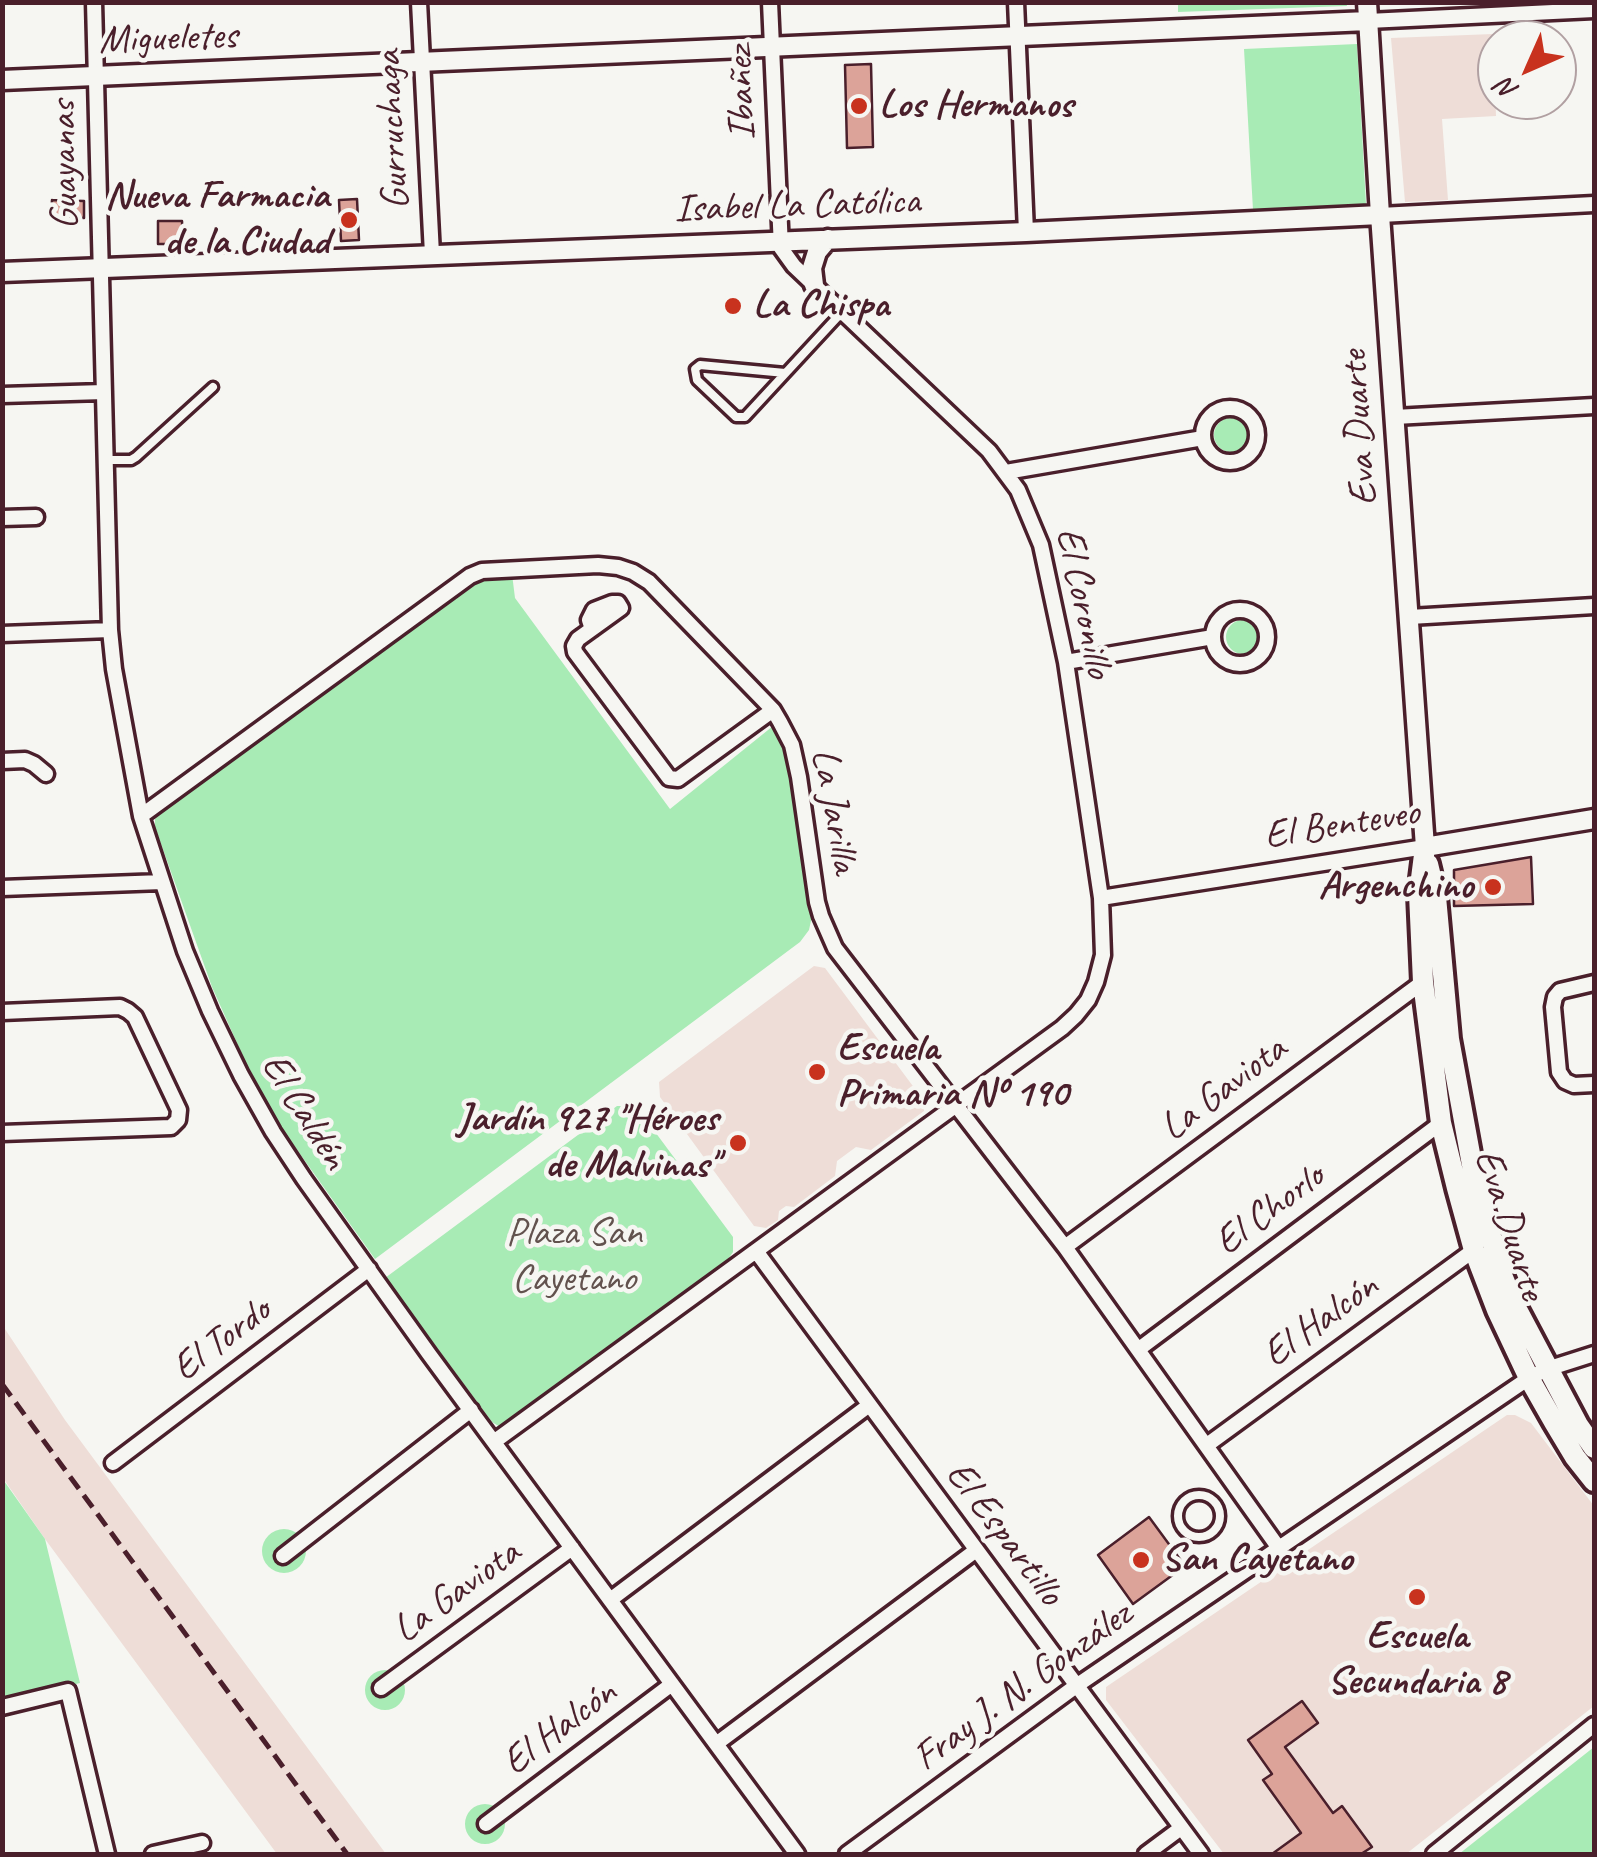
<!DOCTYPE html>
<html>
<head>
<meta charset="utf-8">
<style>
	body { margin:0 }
	#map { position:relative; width:1597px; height:1857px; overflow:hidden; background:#f6f6f2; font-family:Caveat,sans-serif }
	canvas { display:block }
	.frame { position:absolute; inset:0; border:5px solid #4a1f2b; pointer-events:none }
	.north { position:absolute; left:1477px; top:20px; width:100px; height:100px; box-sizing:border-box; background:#f6f6f2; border:2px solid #b1a0a2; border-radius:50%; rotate:225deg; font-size:28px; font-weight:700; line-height:40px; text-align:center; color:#4a1f2b }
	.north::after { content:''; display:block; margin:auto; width:35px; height:45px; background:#c8321e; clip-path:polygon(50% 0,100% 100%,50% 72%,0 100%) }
</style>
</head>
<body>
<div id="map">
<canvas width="1597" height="1857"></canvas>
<div class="frame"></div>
<div class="north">N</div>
</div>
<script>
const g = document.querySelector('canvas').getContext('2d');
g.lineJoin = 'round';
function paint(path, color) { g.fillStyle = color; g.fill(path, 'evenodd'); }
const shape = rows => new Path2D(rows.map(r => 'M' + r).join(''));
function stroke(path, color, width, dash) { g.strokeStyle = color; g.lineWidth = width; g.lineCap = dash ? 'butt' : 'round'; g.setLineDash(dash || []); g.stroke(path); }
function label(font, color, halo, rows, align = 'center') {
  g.font = font + ' Caveat,sans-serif'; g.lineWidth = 9; g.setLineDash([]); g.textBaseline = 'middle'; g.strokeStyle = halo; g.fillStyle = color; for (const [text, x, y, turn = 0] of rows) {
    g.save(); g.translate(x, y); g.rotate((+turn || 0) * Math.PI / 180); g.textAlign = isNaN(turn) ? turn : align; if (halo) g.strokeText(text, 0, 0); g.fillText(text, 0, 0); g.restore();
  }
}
paint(shape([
	[1493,34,1496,116,1442,119,1448,200,1405,202,1391,38],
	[814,966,825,968,924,1101,924,1111,871,1150,856,1147,837,1161,835,1176,794,1207,786,1206,779,1211,778,1220,766,1228,754,1226,660,1097,659,1082],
	[3,1326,65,1420,386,1854,277,1854,45,1539,3,1478],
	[1507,1415,1515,1415,1531,1423,1594,1506,1594,1706,1406,1854,1224,1854,1106,1700,1106,1687]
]), '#eeddd7');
paint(shape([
	[1346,2,1347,6,1178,12,1178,3],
	[1357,44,1366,204,1253,210,1244,49],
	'1214 435a17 17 0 1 1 34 0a17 17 0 1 1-34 0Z',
	[501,574,512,574,515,598,670,809,773,726,781,735,789,764,812,916,809,930,800,942,375,1259,280,1126,245,1061,212,987,155,827,155,819,159,813,471,583],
	'1226 637a17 17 0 1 1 34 0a17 17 0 1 1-34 0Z',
	[617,1106,630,1106,644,1117,733,1237,733,1252,724,1265,505,1427,500,1427,492,1422,385,1278],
	[2,1478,45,1539,80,1683,3,1702],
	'262 1551a22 22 0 1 1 44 0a22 22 0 1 1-44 0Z',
	'365 1690a20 20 0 1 1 40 0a20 20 0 1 1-40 0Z',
	[1594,1747,1594,1854,1459,1854],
	'465 1824a20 20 0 1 1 40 0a20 20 0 1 1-40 0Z'
]), '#a8ebb5');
const building = shape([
	[871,64,873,147,847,148,845,65,871,64],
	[357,199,359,240,341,241,339,200,357,199],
	[52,200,84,201,84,218,51,217,52,200],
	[158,221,182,221,183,244,158,244,158,221],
	[1531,857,1533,904,1454,906,1454,870,1531,857],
	[1149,1517,1185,1566,1133,1604,1098,1555,1149,1517],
	[1302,1701,1318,1723,1285,1747,1333,1813,1342,1806,1372,1847,1361,1854,1272,1854,1301,1833,1263,1780,1272,1774,1248,1740,1302,1701]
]);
paint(building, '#dca399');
stroke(building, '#4a1f2b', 2.5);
const service = shape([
	[785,373,700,365,695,369,697,380,736,417,745,417,842,312],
	[106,460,131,460,136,457,213,387],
	'1178 1516a21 21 0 1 1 42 0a21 21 0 1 1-42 0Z'
]);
const minor = shape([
	[94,2,110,630,114,669,141,816,185,951,210,1011,241,1075,273,1132,304,1179,429,1354,797,1854],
	[419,2,432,254],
	[1016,2,1026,232],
	[1368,21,1594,10],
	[1380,215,1594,204],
	[2,395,104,392],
	'1203 435a27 27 0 1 1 54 0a27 27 0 1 1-54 0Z',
	[1395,417,1594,406],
	[1006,472,1203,438],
	[2,518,36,517],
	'1213 637a27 27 0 1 1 54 0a27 27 0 1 1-54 0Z',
	[1410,617,1594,606],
	[592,629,589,620,594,610,612,603,618,603,621,608,578,639,574,646,575,652,669,778,678,779,773,710],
	[2,634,110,630],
	[1066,662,1213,637],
	[2,761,25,760,34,764,46,774],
	[141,816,470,576,482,571,598,565,618,567,633,572,649,582,773,710,780,722,792,745,799,777,817,902,821,916,835,948,1065,1247,1278,1547],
	[2,888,162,882],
	[1101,898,1425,847],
	[1594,983,1560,991,1555,997,1553,1007,1559,1072,1565,1081,1574,1085,1594,1084],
	[2,1012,120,1007,128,1011,135,1017,179,1110,178,1120,171,1127,2,1133],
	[1065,1247,1423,982],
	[756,1251,1201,1854],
	[1139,1349,1441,1123],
	[495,1441,1062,1028,1076,1015,1088,1000,1096,982,1103,955,1101,898,1066,662,1041,545,1018,490,989,451,794,266,781,248,770,2],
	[1207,1445,1474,1250],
	[113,1463,369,1269],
	[283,1556,471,1410],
	[610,1600,868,1406],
	[381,1688,572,1548],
	[2,1707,68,1691,107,1854],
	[716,1744,975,1551],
	[486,1824,672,1684],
	[153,1854,202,1843],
	[847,1854,1076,1686,1529,1378,1547,1369,1594,1354],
	[1146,1854,1181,1828],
	[1434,1854,1594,1725]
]);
const tertiary = shape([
	[1367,2,1380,215,1425,847,1594,819],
	[2,80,1368,21],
	[2,272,1026,232,1380,215],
	[814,285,812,268,817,252,828,239]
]);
const secondary = shape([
	[1425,847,1419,894,1423,982,1441,1123,1457,1188,1474,1250,1497,1310,1529,1378,1554,1422,1575,1457,1594,1481],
	[1428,864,1436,897,1449,1039,1475,1181,1492,1240,1502,1275,1513,1302,1578,1425,1594,1448]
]);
stroke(service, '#4a1f2b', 15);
stroke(minor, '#4a1f2b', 21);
stroke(tertiary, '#4a1f2b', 25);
stroke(secondary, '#4a1f2b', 28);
stroke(service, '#f6f6f2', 8);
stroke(minor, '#f6f6f2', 14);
stroke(tertiary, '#f6f6f2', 18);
stroke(secondary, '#f6f6f2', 20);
stroke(shape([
	[2,1384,347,1854]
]), '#4a1f2b', 5, [15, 8]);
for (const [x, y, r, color] of [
	[859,106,10,"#c8321e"],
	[349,220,10,"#c8321e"],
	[733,306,10,"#c8321e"],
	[1493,887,10,"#c8321e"],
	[817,1072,10,"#c8321e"],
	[738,1143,10,"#c8321e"],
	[1141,1560,10,"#c8321e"],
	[1417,1597,10,"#c8321e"]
]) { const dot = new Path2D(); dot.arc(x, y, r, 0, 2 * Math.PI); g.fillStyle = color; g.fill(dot); stroke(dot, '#f6f6f2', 4); }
label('40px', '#4a1f2b', '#f6f6f2', [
	["Migueletes",168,39,-2],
	["Ibañez",742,93,-92],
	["Gurruchaga",393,130,-93],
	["Guayanas",65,165,-91],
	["Isabel La Católica",797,206,-2],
	["Eva Duarte",1360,428,-94],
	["El Coronillo",1083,603,78],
	["La Jarilla",834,811,80],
	["El Benteveo",1342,825,-9],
	["La Gaviota",1224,1089,-37],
	["El Caldén",304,1112,58],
	["El Chorlo",1270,1210,-37],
	["Eva Duarte",1509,1225,72],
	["El Halcón",1321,1321,-36],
	["El Tordo",222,1340,-37],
	["El Espartillo",1004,1534,53],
	["La Gaviota",457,1592,-36],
	["Fray J. N. González",1023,1687,-36],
	["El Halcón",560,1728,-37]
]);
label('bold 40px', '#4a1f2b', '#f6f6f2', [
	["Los Hermanos",879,106],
	["Nueva Farmacia",329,197,"right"],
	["de la Ciudad",329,243,"right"],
	["La Chispa",753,306],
	["Argenchino",1473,887,"right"],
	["Escuela",837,1049],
	["Primaria Nº 190",837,1095],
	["Jardín 927 \"Héroes",718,1120,"right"],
	["de Malvinas\"",718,1166,"right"],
	["San Cayetano",1161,1560],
	["Escuela",1417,1637,"center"],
	["Secundaria 8",1417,1683,"center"]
], 'left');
label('40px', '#62524e', '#f6f6f2', [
	["Plaza San",574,1234],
	["Cayetano",574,1280]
]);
</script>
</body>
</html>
